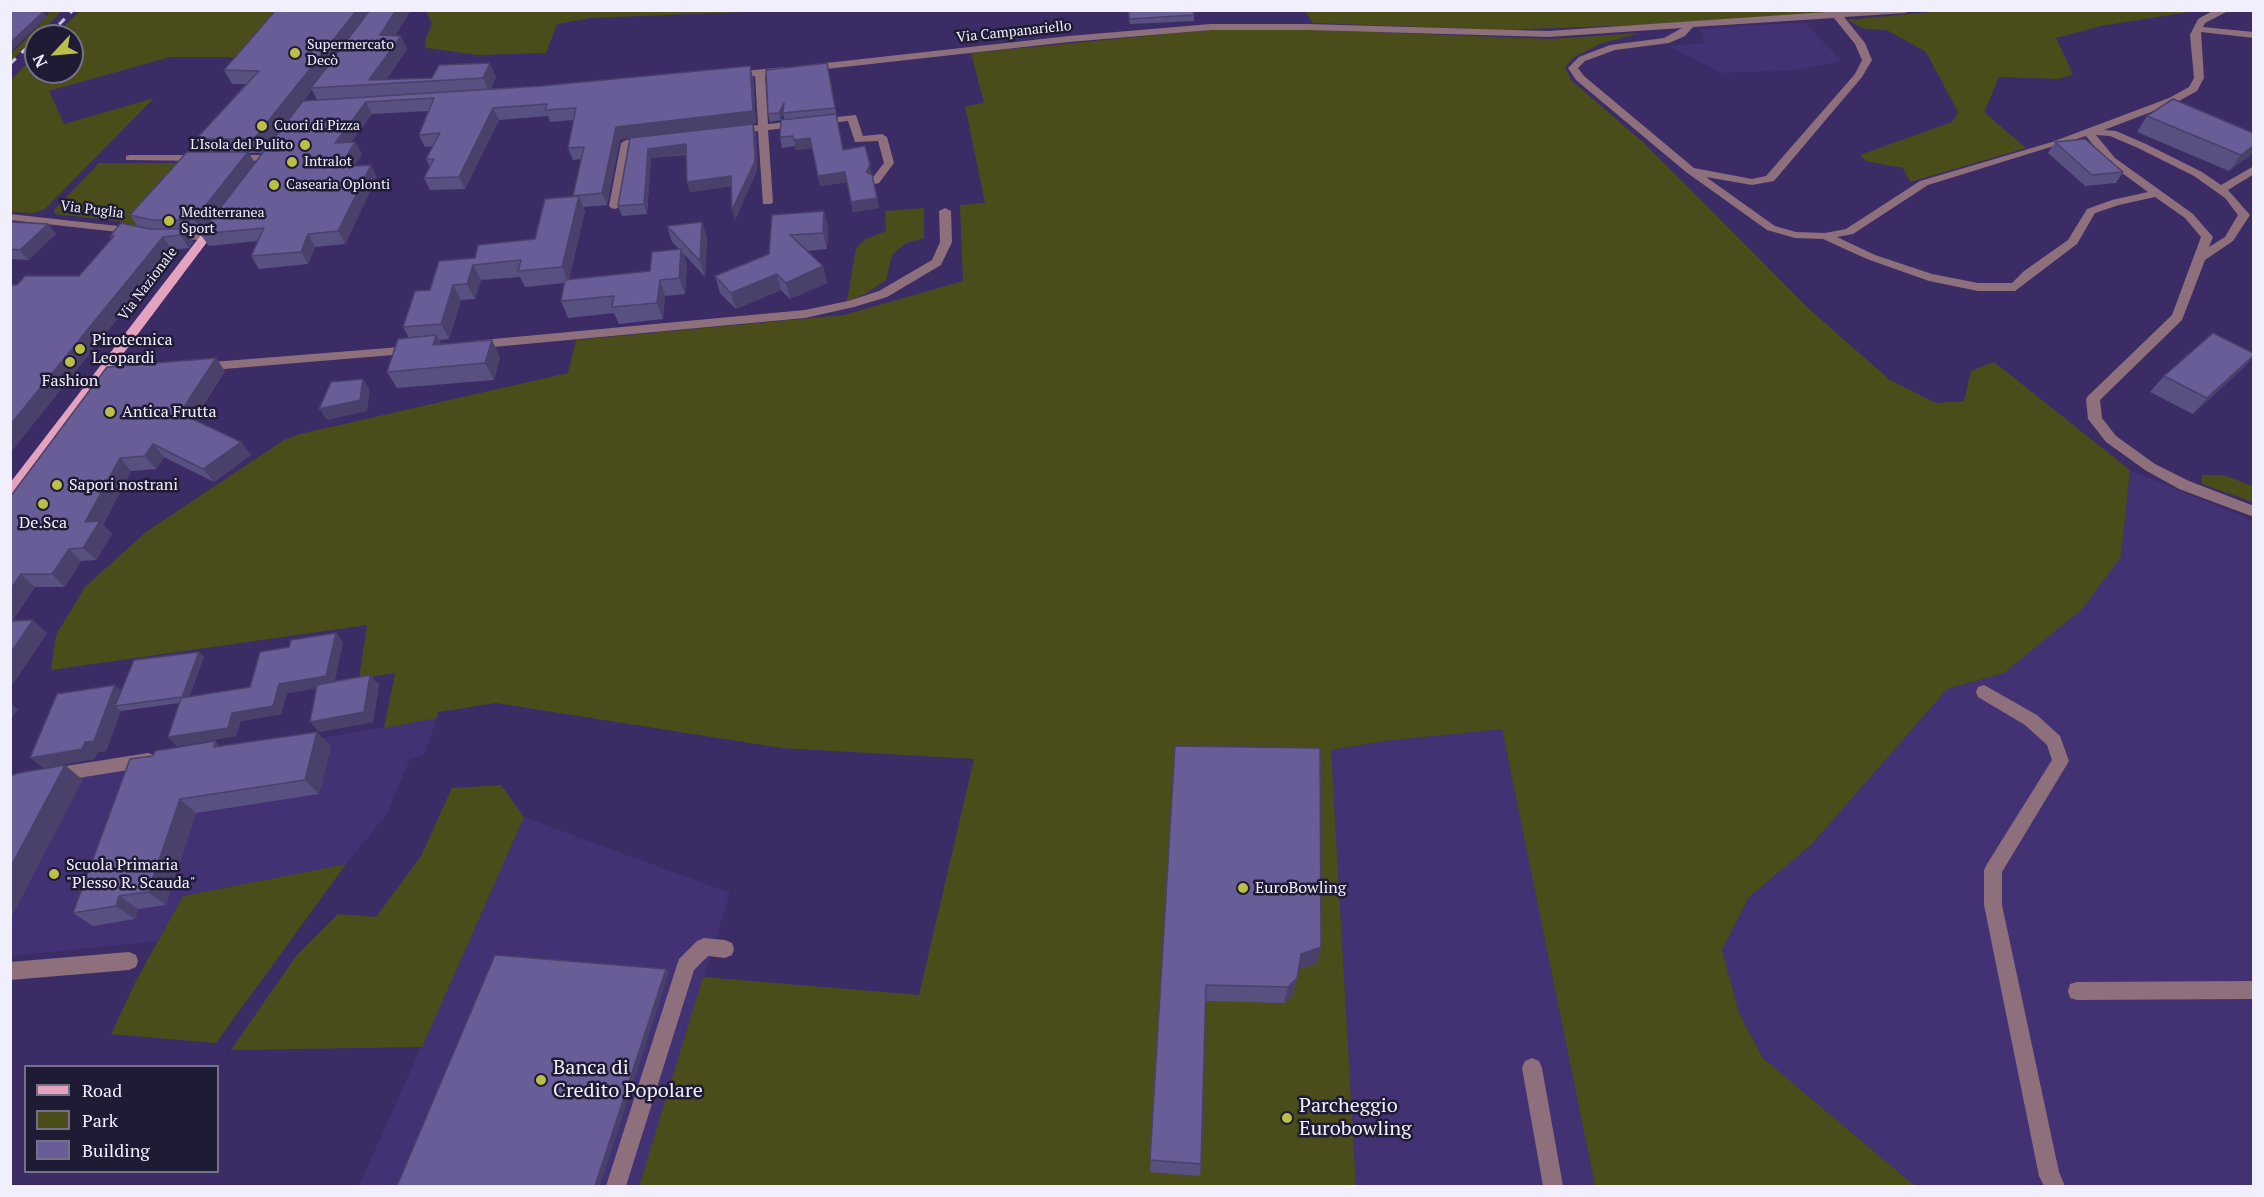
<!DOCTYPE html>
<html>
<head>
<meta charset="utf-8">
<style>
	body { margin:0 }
	#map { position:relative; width:2264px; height:1197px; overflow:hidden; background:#3b2c66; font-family:"PT Serif",serif }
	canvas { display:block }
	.frame { position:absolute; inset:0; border:12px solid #f1effd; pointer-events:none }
	.legend { position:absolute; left:24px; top:1065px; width:195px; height:108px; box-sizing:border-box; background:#201b35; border:2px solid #747085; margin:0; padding:8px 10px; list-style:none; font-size:18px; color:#f1effd }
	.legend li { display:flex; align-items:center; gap:12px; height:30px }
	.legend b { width:30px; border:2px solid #747085 }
	.north { position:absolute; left:24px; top:24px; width:60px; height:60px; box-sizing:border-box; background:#201b35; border:2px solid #747085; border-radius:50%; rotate:244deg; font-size:16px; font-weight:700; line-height:24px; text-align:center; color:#f1effd }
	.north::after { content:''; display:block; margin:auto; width:21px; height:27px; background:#bac045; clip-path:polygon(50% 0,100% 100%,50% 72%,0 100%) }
</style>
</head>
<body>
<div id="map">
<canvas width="2264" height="1197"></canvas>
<div class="frame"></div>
<ul class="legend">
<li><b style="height:8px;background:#e3a3be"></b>Road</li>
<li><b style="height:16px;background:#4a4d1a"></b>Park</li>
<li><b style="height:16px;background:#685d97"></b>Building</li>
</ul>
<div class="north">N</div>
</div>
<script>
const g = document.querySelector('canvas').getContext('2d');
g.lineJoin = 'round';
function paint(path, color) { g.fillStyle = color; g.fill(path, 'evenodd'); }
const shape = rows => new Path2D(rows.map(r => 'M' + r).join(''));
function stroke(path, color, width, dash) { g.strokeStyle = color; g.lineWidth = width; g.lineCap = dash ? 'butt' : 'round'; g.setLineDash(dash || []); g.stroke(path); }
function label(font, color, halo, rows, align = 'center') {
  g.font = font + ' "PT Serif",serif'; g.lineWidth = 5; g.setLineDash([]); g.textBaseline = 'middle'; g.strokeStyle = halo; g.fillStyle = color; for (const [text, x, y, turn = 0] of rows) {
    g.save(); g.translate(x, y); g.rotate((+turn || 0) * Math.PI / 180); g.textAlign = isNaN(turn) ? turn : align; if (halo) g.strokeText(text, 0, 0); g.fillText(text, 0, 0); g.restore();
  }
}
paint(shape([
	[1805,22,1841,61,1798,70,1722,73,1668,46,1704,43,1700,29],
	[2130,470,2253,521,2253,1186,1915,1186,1763,1058,1739,1013,1722,950,1749,897,1812,844,1947,689,2004,673,2121,557],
	[437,718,424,755,410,759,387,814,346,864,183,896,158,941,11,956,11,797,31,784,136,770],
	[1502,728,1595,1186,1356,1186,1331,750,1385,741],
	[524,817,730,893,639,1186,359,1186]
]), '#423173');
paint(shape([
	[1951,10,2195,10,2195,11,2101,26,2056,38,2073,74,2059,79,1999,77,1984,112,2026,148,1910,182,1903,168,1866,161,1860,155,1952,122,1958,112,1926,52,1887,30,1865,29,1847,20],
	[48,11,62,11,11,61,11,54,43,21,49,13],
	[80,11,308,11,255,57,170,57,49,91,64,124,154,98,45,209,34,213,11,212,11,80,36,54,36,72,72,72,72,36,54,36],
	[428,11,428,10,768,11,590,18,557,24,546,53,479,55,426,48,425,41,432,23,427,14],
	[1305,11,1865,11,1666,24,1502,30,1313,23],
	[1295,29,1550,39,1640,33,1600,44,1574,57,1565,67,1571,80,1644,143,1809,309,1890,380,1936,403,1964,401,1971,371,1994,362,2130,470,2121,557,2082,609,2004,673,1947,689,1812,844,1749,897,1722,950,1739,1013,1763,1058,1915,1186,1595,1186,1502,729,1385,741,1331,750,1356,1186,639,1186,703,977,919,995,974,759,782,748,496,703,438,712,437,718,384,728,395,673,359,679,367,625,51,670,56,635,85,587,146,532,284,440,300,434,568,373,576,340,844,315,963,281,960,205,985,203,965,106,984,103,971,53,1207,30],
	[99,163,195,163,139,227,118,221,55,214,54,210],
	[924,208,924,238,906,243,892,255,886,280,865,294,847,301,856,248,866,239,886,231,885,211],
	[2202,475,2223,475,2253,486,2253,502,2202,484],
	[501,785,524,817,422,1047,231,1050,296,956,338,914,376,917,421,856,452,788],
	[346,864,216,1043,111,1034,136,981,183,896]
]), '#4a4d1a');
paint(shape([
	[1857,10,1910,10,1906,13,1844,17,1865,43,1872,60,1862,77,1774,181,1752,185,1706,177,1775,226,1796,232,1825,233,1846,229,1920,181,2052,142,2169,98,2189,87,2194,78,2190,35,2198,19,2214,10,2230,10,2205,23,2203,27,2254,32,2254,38,2201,32,2204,78,2197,91,2177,102,2104,130,2116,131,2146,144,2202,172,2221,185,2254,166,2254,174,2228,190,2250,215,2233,241,2205,260,2182,320,2100,400,2102,418,2116,436,2155,464,2189,481,2254,506,2254,517,2179,489,2145,470,2106,442,2088,419,2086,399,2088,396,2172,315,2201,237,2185,218,2155,197,2119,205,2095,213,2077,244,2015,291,1978,291,1929,281,1867,259,1823,239,1795,238,1767,230,1686,172,1576,80,1568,68,1579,57,1610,45,1664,38,1682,28,1548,37,1308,30,1211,30,1069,42,808,71,803,68,808,65,1069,36,1211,24,1308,24,1548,31,1857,10],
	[1834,18,1855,44,1862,60,1855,74,1766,176,1752,179,1694,168,1584,76,1578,68,1585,61,1615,50,1669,43,1685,36,1693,27,1834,18],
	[2096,135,2110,136,2138,148,2194,176,2225,198,2238,215,2225,237,2209,247,2213,237,2193,214,2115,158,2096,135],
	[2086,136,2107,162,2148,192,2112,200,2087,209,2068,240,2024,271,2012,283,1978,283,1932,274,1875,255,1837,237,1853,234,1928,185,2086,136],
	[785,67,788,68,788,72,765,75,768,124,856,115,863,136,882,134,887,137,894,163,879,183,875,184,870,181,884,163,878,141,855,142,848,121,768,130,773,202,771,204,763,204,758,131,736,134,731,131,736,128,758,125,755,76,734,78,729,75,734,72,785,67],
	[649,138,654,141,653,143,631,146,621,206,615,209,611,208,609,206,621,143,626,140,649,138],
	[130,155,200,155,205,158,200,161,126,160,126,156,130,155],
	[230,155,266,155,271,158,266,161,226,160,226,156,230,155],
	[945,208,951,211,952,242,941,265,887,297,854,307,805,318,472,349,466,345,472,341,805,310,848,301,879,291,932,260,940,242,939,211,945,208],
	[10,214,136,228,142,231,136,234,10,220,10,214],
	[172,234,205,234,211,237,205,240,168,239,168,235,172,234],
	[413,346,419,350,417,353,200,371,194,367,200,363,413,346],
	[1984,685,2037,715,2060,736,2069,761,2002,872,2002,905,2059,1172,2065,1186,2044,1186,2039,1176,1984,905,1984,870,1987,864,2052,760,2047,745,2025,725,1978,697,1976,692,1978,687,1984,685],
	[148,753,154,755,156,760,154,765,148,767,53,782,47,780,45,775,47,770,53,768,148,753],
	[704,938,725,940,732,943,734,949,732,955,725,958,708,956,694,970,626,1186,606,1186,677,965,679,959,697,941,704,938],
	[129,952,136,955,138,961,136,967,129,970,10,980,10,962,129,952],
	[2254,981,2254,999,2077,1000,2070,998,2068,991,2070,984,2077,982,2254,981],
	[1532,1058,1539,1061,1542,1068,1563,1186,1543,1186,1522,1068,1525,1061,1532,1058]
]), '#8e6f7c');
paint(shape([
	[215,221,219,222,219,226,15,498,10,499,10,483,211,222,215,221]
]), '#e3a3be');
stroke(shape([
	[48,36,73,10],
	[10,64,36,39]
]), '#c6c1d9', 3, [8, 8]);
paint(shape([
	[276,10,411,10,395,36,407,49,386,80,496,77,490,90,541,86,750,66,753,78,756,123,638,137,753,124,756,134,757,170,735,220,731,186,690,192,687,182,686,155,651,158,647,214,622,216,618,206,630,138,620,139,607,205,583,207,585,211,569,279,650,271,679,249,672,242,667,226,702,222,707,238,705,277,683,253,687,265,685,294,665,296,663,319,619,324,614,313,568,318,561,301,564,283,525,287,520,277,481,280,475,299,461,300,449,339,439,340,441,344,500,357,494,380,397,388,387,372,409,338,403,327,430,290,475,258,535,239,573,196,581,159,573,160,568,148,573,120,550,122,548,116,499,120,465,189,430,190,424,178,430,167,426,159,433,146,425,147,419,135,428,111,372,114,351,142,355,142,362,154,354,166,377,177,345,244,315,247,308,264,259,269,251,256,258,241,209,246,200,234,317,100,312,90,263,153,248,153,255,163,202,232,186,232,193,242,189,248,172,250,10,453,17,285,79,276,112,239,110,236,138,227,130,215,205,152,196,139,246,84,232,84,224,70],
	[1127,10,1193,10,1194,15,1194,21,1130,24],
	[827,63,843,150,871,175,879,208,853,212,847,182,820,186,812,148,796,150,795,146,782,148,780,137,785,120,783,114,780,120,770,122,768,114],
	[2147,116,2253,153,2229,171,2137,132],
	[2055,142,2123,172,2116,183,2085,186,2048,153],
	[772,215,828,227,827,249,806,251,823,266,827,283,790,299,781,290,736,309,720,293,715,276,769,254],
	[10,222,48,224,56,234,28,260,10,259],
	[2253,357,2241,370,2193,414,2150,392,2164,376],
	[225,371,194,420,241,442,251,455,214,482,164,457,156,469,131,471,103,525,112,534,96,560,81,561,65,587,35,587,12,621,47,633,10,688,10,497],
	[336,633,343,642,334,681,370,675,379,685,373,722,319,732,316,688,287,693,281,714,241,721,236,736,177,746,168,737,179,703,121,711,106,751,98,752,94,759,43,768,115,685,121,691,204,657,189,697,250,687,289,647],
	[220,746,331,746,319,794,196,813,166,905,138,909,135,919,93,926,73,913],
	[1175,746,1321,947,1317,963,1298,969,1293,994,1284,1003,1206,1001,1201,1164,1200,1176,1150,1172]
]), '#595082');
paint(shape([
	[43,10,47,17,10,52,10,43],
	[357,10,374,10,311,88,312,90,263,153,254,139],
	[396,10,411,10,387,49,380,35],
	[401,36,407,49,383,84,369,80],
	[490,63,496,77,489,91,483,78],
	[750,66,753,78,756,123,620,139,607,205,602,193,616,127],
	[366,102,372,114,341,155,335,143],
	[784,103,783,114,780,120,779,113],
	[493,108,499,120,465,189,459,177],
	[753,124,756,134,757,170,735,220,732,210],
	[810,138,812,148,796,150,794,140],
	[355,142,362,154,346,179,340,167],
	[686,144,689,154,651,158,647,214,644,204,648,149],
	[2253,146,2253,153,2229,171,2241,155],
	[248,152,255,163,202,232,194,220],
	[371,165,377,177,345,244,338,231],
	[870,165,872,175,866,172],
	[845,172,847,182,820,186,818,176],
	[731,176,734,186,690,192,687,182],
	[579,196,585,211,568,282,562,267],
	[877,198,879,208,853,212,851,202],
	[824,211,828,227,827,249,823,233],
	[702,222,707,238,705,277,700,261],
	[48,224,56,234,28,260,20,250],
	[185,229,193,242,189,248,180,235],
	[308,234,315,247,308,264,301,252],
	[163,237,172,250,10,453,10,425],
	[681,249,687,265,685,294,679,278],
	[473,265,481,280,475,299,467,284],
	[823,266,827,283,790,299,786,283],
	[777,274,781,290,736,309,731,293],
	[660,280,665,296,663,319,657,303],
	[453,285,461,300,449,339,441,324],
	[436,335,445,352,433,345],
	[492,340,500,357,494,380,485,363],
	[2253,357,2241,370,2193,414,2207,398],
	[216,358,225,371,190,426,180,413],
	[363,379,370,390,367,411,327,420,319,409],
	[241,442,251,455,214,482,203,469],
	[153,444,164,457,156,469,145,456],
	[120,458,131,471,103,525,112,534,96,560,83,548,85,522],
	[69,549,81,561,65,587,52,574],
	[21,574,35,587,10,623,10,590],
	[33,620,47,633,10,688,10,654],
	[336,633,343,642,334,685,287,693,281,714,241,721,236,736,177,746,168,737,232,713,279,684],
	[199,652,204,657,187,702,182,697],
	[370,675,379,685,373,722,319,732,310,722],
	[115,685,127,695,115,706,121,711,106,751,98,752,94,759,43,768,30,758],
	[10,703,18,709,10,721],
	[317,732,331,746,319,794,305,780],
	[215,741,231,756,214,747],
	[65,765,83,780,10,920,10,868],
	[180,799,196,813,166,905,148,892],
	[119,896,138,909,135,919,116,906],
	[1321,947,1317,963,1297,970,1301,954],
	[666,969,669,973,600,1186,595,1186],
	[1297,978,1293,994,1284,1003,1288,987]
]), '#49416a');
const building = shape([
	[10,10,43,10,43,12,10,43,10,10],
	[276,10,357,10,254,139,196,139,259,71,224,70,276,10],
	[370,10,396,10,380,35,401,36,369,80,432,78,439,65,490,63,483,78,311,88,370,10],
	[1128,10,1193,10,1194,15,1130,19,1128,10],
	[827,63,835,108,783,113,784,103,779,113,768,114,766,70,827,63],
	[750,66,753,111,616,127,602,193,573,196,584,147,568,148,576,108,545,110,547,104,493,108,459,177,424,178,434,159,426,159,440,133,419,135,434,98,366,102,335,143,355,142,340,167,371,165,338,231,308,234,301,252,251,256,264,228,200,234,303,101,541,86,750,66],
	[2173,99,2253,133,2253,146,2241,155,2147,116,2173,99],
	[836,114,843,150,865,146,870,165,866,172,872,175,877,198,851,202,845,172,818,176,810,138,794,140,793,136,780,137,781,120,836,114],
	[753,124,755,161,732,210,731,176,687,182,686,144,648,149,644,204,618,206,630,138,753,124],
	[2085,139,2123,172,2092,175,2055,142,2085,139],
	[187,152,248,152,194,220,152,220,130,215,187,152],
	[579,196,562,267,518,271,521,260,473,265,467,284,453,285,441,324,403,327,415,291,430,290,439,261,475,258,478,245,535,239,545,199,579,196],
	[824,211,823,233,790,235,823,266,786,283,777,274,731,293,715,276,769,254,772,215,824,211],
	[10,222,48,224,20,250,10,249,10,222],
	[702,222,700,261,667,226,702,222],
	[121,223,150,229,185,229,180,235,163,237,10,425,10,287,12,285,17,285,25,276,79,276,114,236,110,236,121,223],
	[681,249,679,278,660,280,657,303,612,307,614,296,561,301,565,280,650,271,652,252,681,249],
	[2213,333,2253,353,2253,356,2207,398,2164,376,2213,333],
	[436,335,433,345,492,340,485,363,387,372,398,339,436,335],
	[216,358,180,413,241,442,203,469,153,444,145,456,120,458,85,522,100,521,83,548,69,549,52,574,21,574,10,590,10,497,107,367,216,358],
	[363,379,360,400,319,409,331,382,363,379],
	[33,620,10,654,10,621,33,620],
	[336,633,326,676,279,684,273,706,232,713,228,728,168,737,181,698,250,687,260,652,289,647,291,640,336,633],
	[199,652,182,697,115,706,134,660,199,652],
	[370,675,364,712,310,722,317,685,370,675],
	[115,685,94,741,85,742,82,749,30,758,57,694,115,685],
	[317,732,305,780,180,799,148,892,119,896,116,906,73,913,130,759,153,756,155,751,215,741,214,747,317,732],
	[1175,746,1320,748,1321,947,1301,954,1297,978,1288,987,1206,985,1201,1164,1150,1160,1175,746],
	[65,765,10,868,10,776,19,773,65,765],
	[495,955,666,969,595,1186,397,1186,495,955]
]);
paint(building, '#685d97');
stroke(building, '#49416a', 1.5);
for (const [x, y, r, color] of [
	[295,53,6,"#bac045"],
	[262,126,6,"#bac045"],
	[305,145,6,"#bac045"],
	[292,162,6,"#bac045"],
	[274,185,6,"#bac045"],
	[169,221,6,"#bac045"],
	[80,349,6,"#bac045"],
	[70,362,6,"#bac045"],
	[110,412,6,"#bac045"],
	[57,485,6,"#bac045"],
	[43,504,6,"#bac045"],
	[54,874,6,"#bac045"],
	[1243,888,6,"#bac045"],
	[541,1080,6,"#bac045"],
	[1287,1118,6,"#bac045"]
]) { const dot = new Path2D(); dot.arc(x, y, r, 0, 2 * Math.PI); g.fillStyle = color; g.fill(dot); stroke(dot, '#201b35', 2); }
label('14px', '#f1effd', '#201b35', [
	["Via Campanariello",1014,32,-6],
	["Via Puglia",92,210,7],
	["Via Nazionale",148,284,-53]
]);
label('14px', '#f1effd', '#201b35', [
	["Supermercato",307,45],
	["Decò",307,61],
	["Cuori di Pizza",274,126],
	["L'Isola del Pulito",293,145,"right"],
	["Intralot",304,162],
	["Casearia Oplonti",286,185],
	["Mediterranea",181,213],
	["Sport",181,229]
], 'left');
label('16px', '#f1effd', '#201b35', [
	["Pirotecnica",92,340],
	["Leopardi",92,358],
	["Fashion",70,381,"center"],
	["Antica Frutta",122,412],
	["Sapori nostrani",69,485],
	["De.Sca",43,523,"center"],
	["Scuola Primaria",66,865],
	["\"Plesso R. Scauda\"",66,883],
	["EuroBowling",1255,888]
], 'left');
label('20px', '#f1effd', '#201b35', [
	["Banca di",553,1068],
	["Credito Popolare",553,1091],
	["Parcheggio",1299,1106],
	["Eurobowling",1299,1129]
], 'left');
</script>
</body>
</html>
